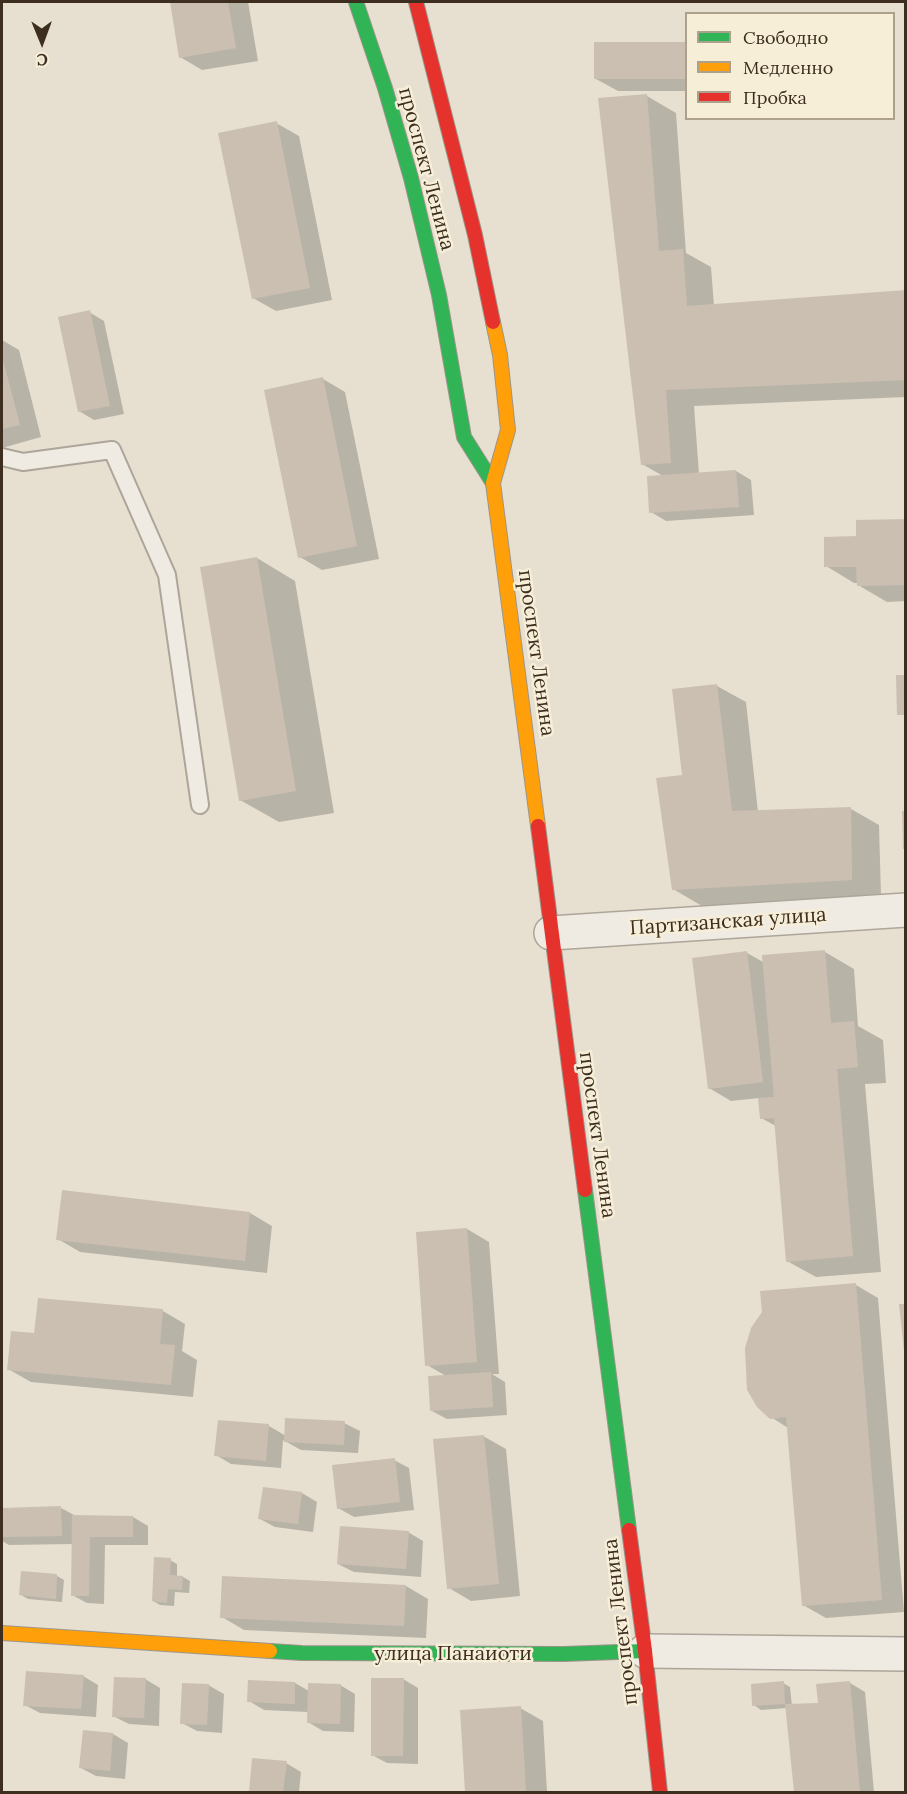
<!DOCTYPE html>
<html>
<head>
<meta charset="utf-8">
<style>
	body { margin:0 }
	#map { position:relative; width:907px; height:1794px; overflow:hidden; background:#e7e0d1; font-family:Lora,serif }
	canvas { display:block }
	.frame { position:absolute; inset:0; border:3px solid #3d2e20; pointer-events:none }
	.legend { position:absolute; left:685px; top:12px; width:210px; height:108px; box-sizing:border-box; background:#f7eed8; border:2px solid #ada18e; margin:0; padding:8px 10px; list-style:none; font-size:18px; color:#3d2e20 }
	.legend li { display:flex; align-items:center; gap:12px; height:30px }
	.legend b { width:30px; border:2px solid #ada18e }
	.north { position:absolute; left:12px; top:12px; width:60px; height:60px; -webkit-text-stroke:4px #f7eed8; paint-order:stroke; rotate:179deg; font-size:16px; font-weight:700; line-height:24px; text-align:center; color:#3d2e20 }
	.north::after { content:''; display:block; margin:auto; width:21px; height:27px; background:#3d2e20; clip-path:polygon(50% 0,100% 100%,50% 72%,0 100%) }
</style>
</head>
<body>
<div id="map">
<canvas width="907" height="1794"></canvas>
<div class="frame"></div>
<ul class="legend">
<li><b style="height:8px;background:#30b455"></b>Свободно</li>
<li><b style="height:8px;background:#ff9f0a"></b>Медленно</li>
<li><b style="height:8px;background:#e5322d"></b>Пробка</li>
</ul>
<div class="north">С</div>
</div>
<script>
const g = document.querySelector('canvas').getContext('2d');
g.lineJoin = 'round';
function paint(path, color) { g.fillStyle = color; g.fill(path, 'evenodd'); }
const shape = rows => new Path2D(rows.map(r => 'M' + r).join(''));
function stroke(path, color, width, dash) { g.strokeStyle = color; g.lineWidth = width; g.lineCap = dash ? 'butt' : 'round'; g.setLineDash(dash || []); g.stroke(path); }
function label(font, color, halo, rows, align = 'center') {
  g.font = font + ' Lora,serif'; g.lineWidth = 5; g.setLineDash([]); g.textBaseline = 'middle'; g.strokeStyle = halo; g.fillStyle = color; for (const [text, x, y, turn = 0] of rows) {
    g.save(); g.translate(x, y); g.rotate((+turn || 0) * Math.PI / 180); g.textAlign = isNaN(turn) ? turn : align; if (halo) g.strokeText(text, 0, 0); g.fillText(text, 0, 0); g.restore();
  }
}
paint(shape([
	[171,2,248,2,258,61,202,70,180,57],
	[686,43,686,91,618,91,596,79,596,44],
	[647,96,676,113,686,253,711,267,714,306,906,291,906,397,694,406,699,474,736,471,751,480,754,515,666,521,651,512,663,476,642,464],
	[276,123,299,136,332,300,276,311,253,298],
	[89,312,104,321,124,414,94,420,79,411],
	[2,340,19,350,41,437,2,448],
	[323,379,345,392,379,559,322,570,300,557],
	[906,521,906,601,887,602,858,585,858,583,854,583,826,566,857,538],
	[257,558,295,581,334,813,279,822,240,800],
	[717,686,746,702,758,812,851,809,879,825,881,896,702,906,673,889,683,776],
	[825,952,854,969,858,1026,883,1040,886,1083,865,1084,881,1272,816,1277,787,1261,776,1126,761,1118,759,1098,731,1101,709,1088,747,953,765,963],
	[63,1192,250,1213,272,1226,267,1273,80,1252,58,1239],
	[467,1229,489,1242,499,1374,492,1374,505,1382,507,1415,447,1419,432,1411,446,1376,427,1365],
	[856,1285,878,1298,904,1612,826,1618,803,1605,788,1428,771,1417],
	[163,1311,185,1324,182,1351,197,1360,193,1397,31,1382,8,1369,36,1334],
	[344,1423,360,1431,358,1453,301,1450,283,1440,281,1468,231,1464,216,1455,269,1426,286,1436],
	[483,1436,506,1449,520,1596,471,1601,449,1588],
	[394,1460,409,1468,414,1510,354,1517,338,1508],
	[302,1493,317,1502,313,1532,275,1527,260,1519],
	[61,1508,76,1516,133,1517,148,1526,148,1545,105,1545,104,1604,87,1603,72,1595,73,1544,9,1545,2,1541,2,1510],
	[408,1532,423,1541,421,1577,354,1572,338,1564],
	[170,1560,177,1564,177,1577,183,1577,190,1581,189,1593,175,1592,174,1606,160,1605,153,1601],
	[57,1576,64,1580,62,1602,28,1599,21,1595],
	[406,1586,428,1599,426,1638,244,1630,222,1617],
	[83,1676,98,1685,96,1717,40,1713,25,1705],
	[145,1679,160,1688,159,1726,129,1724,113,1716],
	[403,1679,418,1688,418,1764,387,1763,372,1755],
	[249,1681,295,1683,309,1691,340,1685,355,1694,354,1732,323,1731,308,1722,308,1712,264,1710,249,1701],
	[783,1683,790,1687,792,1706,819,1704,850,1683,865,1692,874,1792,796,1792,787,1708,761,1710,754,1705],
	[208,1685,224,1694,222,1733,197,1731,182,1723],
	[520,1708,543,1721,547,1792,466,1792,462,1711],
	[113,1734,128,1743,125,1779,96,1776,81,1768],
	[253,1760,286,1763,301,1772,299,1792,250,1792]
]), '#0003');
paint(shape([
	[170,2,228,2,236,48,179,58],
	[594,42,686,42,686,79,594,79],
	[647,94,659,251,683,249,687,306,906,290,906,380,666,390,671,463,641,465,598,98],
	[277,121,310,288,252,299,218,133],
	[90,310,110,406,78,412,58,317],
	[2,356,20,425,2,429],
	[323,377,357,546,298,558,264,390],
	[736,470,739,507,649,513,647,476],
	[906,519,906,585,857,586,856,567,824,567,824,537,856,536,856,520],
	[257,557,296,791,239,801,200,567],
	[896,675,906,675,906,715,897,715],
	[717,684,732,811,851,807,852,880,672,890,656,778,682,775,672,689],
	[902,811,906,811,906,849,903,849],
	[825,950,831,1023,854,1021,858,1067,837,1069,853,1256,786,1262,774,1118,760,1119,758,1098,774,1097,762,955],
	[747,951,763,1082,708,1089,692,958],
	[62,1190,250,1212,245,1261,56,1240],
	[467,1228,477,1362,425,1366,416,1232],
	[856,1283,882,1600,802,1606,786,1417,770,1419,757,1407,747,1390,745,1348,751,1328,762,1312,760,1291],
	[38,1298,163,1309,160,1344,175,1345,171,1385,7,1370,11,1331,34,1333],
	[899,1304,906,1304,906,1351,904,1351],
	[491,1372,493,1407,430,1411,428,1376],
	[285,1418,345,1421,344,1445,284,1442],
	[218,1420,269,1424,266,1461,214,1456],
	[484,1435,499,1584,447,1589,433,1439],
	[395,1458,400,1502,337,1509,332,1465],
	[263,1487,302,1492,298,1524,258,1519],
	[61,1506,62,1536,2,1537,2,1508],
	[72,1515,133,1516,133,1537,90,1537,89,1596,71,1596],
	[340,1526,409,1531,406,1569,337,1564],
	[154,1557,171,1558,170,1575,183,1576,182,1590,168,1589,167,1603,152,1601],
	[21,1571,57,1574,56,1599,19,1595],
	[222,1576,406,1585,404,1626,220,1618],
	[26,1671,84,1675,81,1709,23,1706],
	[114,1677,146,1678,144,1718,112,1717],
	[371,1678,404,1678,403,1756,371,1756],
	[248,1680,295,1682,295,1704,247,1702],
	[784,1681,785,1704,752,1706,751,1684],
	[850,1681,860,1792,794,1792,785,1704,818,1703,816,1684],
	[182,1683,209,1684,207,1725,180,1724],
	[308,1683,341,1684,340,1724,307,1723],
	[521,1706,526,1792,465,1792,460,1710],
	[83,1730,113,1733,110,1771,79,1768],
	[252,1758,287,1761,283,1792,249,1792]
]), '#cbbfb2');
const lane = shape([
	[2,457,23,462,112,450,167,575,200,805]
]);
const street = shape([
	[551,933,906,910],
	[645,1651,906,1654]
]);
const fast = shape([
	[356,2,385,88,411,178,439,295,464,437,493,483],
	[585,1190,629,1530],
	[270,1651,302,1653,564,1654,645,1651]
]);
const slow = shape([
	[493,322,500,355,508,430,493,483,538,826],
	[2,1633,270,1651]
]);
const jam = shape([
	[416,2,475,235,493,322],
	[538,826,585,1190],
	[629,1530,645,1651,660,1792]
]);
stroke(lane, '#ada599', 20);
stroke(street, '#ada599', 36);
stroke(fast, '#9c958a', 16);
stroke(slow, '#9c958a', 16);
stroke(jam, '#9c958a', 16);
stroke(lane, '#efebe3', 16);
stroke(street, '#efebe3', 33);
stroke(fast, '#30b455', 14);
stroke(slow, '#ff9f0a', 14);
stroke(jam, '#e5322d', 14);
label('20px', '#3d2e20', '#f7eed8', [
	["проспект Ленина",426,169,75],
	["проспект Ленина",536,653,82],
	["Партизанская улица",728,922,-4],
	["проспект Ленина",597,1135,82],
	["проспект Ленина",621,1622,-97],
	["улица Панаиоти",453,1654]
]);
</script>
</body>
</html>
